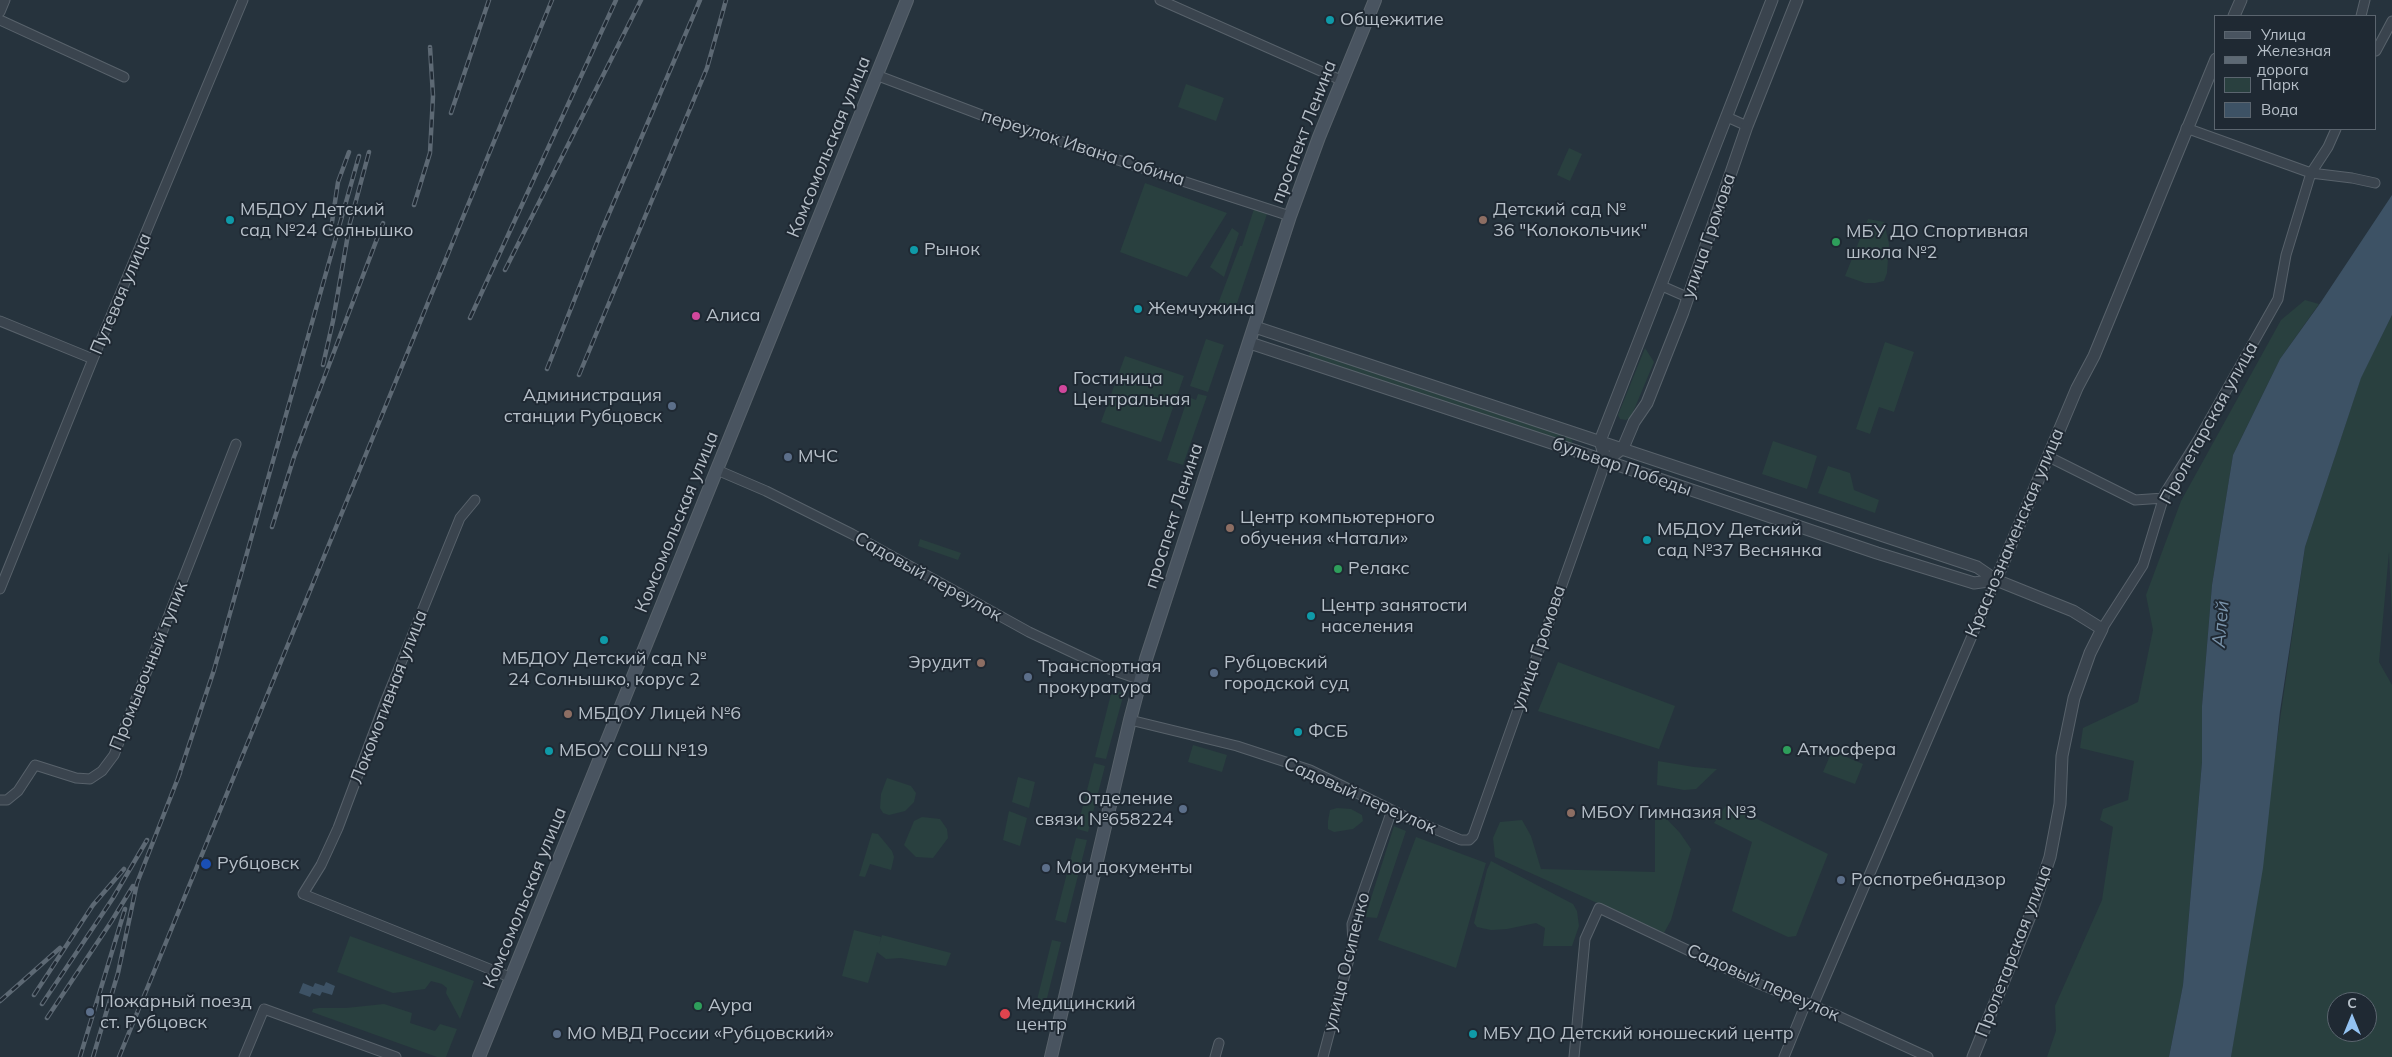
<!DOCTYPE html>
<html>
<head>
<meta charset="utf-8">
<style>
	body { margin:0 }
	#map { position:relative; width:2392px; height:1057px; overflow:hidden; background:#26333d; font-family:Mulish,sans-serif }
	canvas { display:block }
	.legend { position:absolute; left:2214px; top:15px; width:162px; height:115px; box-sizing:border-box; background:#1f2933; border:1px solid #5b656f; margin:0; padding:6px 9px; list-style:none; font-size:15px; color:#b6bfc8 }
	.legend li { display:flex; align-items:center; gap:10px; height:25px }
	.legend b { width:25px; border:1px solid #5b656f }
	.north { position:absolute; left:2327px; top:992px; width:50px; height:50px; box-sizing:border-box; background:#1f2933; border:1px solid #5b656f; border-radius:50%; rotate:0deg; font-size:14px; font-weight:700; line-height:20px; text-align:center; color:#b6bfc8 }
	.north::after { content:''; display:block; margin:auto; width:18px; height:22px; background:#93c2f1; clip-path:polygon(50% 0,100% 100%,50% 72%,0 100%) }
</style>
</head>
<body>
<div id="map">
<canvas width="2392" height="1057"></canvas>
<ul class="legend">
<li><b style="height:6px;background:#495460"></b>Улица</li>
<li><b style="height:6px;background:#5d6974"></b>Железная дорога</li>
<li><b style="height:14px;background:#29403f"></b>Парк</li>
<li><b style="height:14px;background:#3d5265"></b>Вода</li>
</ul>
<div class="north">С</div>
</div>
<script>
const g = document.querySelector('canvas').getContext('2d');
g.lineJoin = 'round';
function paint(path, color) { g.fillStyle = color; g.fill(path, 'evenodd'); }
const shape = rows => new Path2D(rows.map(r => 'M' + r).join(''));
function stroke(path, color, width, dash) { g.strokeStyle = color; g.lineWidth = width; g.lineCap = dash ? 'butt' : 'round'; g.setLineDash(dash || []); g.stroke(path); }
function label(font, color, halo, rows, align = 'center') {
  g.font = font + ' Mulish,sans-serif'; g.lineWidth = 4; g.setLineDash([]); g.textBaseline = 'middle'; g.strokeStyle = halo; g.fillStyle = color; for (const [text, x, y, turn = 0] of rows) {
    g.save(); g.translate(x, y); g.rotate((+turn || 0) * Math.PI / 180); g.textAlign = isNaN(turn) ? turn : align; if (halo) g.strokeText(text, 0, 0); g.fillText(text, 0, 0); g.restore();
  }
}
paint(shape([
	[1186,84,1224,98,1216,121,1178,107],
	[1569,148,1582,154,1570,181,1557,175],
	[1145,183,1227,213,1187,277,1120,252],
	[1254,209,1267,214,1233,315,1216,309,1240,246,1242,246],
	[1868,219,1884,222,1889,244,1887,273,1884,281,1875,283,1865,283,1845,276],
	[1232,228,1239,233,1224,277,1210,267],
	[2305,300,2319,304,2280,359,2233,455,2212,585,2202,706,2202,762,2183,985,2169,1057,2047,1057,2056,1031,2055,1006,2102,900,2113,827,2100,820,2103,809,2128,800,2134,761,2080,748,2083,728,2138,702,2153,630,2146,595,2181,501,2281,320],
	[2392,315,2392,618,2389,552,2379,662,2392,685,2392,1057,2231,1057,2305,547,2361,377],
	[2337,1002,2367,1002,2367,1032,2337,1032],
	[1206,339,1224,345,1208,392,1190,386],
	[1885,342,1914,352,1894,412,1879,407,1870,434,1856,429],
	[1645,348,1654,362,1631,417,1626,420,1620,419,1618,415],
	[1311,350,1571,438,1573,444,1308,358],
	[1125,356,1184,376,1161,442,1101,422],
	[1198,394,1207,396,1183,465,1167,460,1188,397,1196,400],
	[1773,441,1817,456,1807,489,1762,474],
	[1828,466,1850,473,1854,490,1879,500,1875,513,1818,493],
	[920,539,961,553,958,560,918,546],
	[1558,662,1675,706,1659,749,1538,711],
	[1116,691,1124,693,1106,759,1095,757,1111,694,1114,695],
	[1193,745,1227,755,1222,772,1188,762],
	[1832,751,1863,764,1855,784,1823,772],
	[1658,761,1694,767,1717,769,1696,789,1684,790,1657,785],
	[1094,763,1105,766,1088,832,1077,829],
	[1018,777,1035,782,1029,808,1012,802],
	[887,778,911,786,916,793,914,802,905,811,889,815,883,813,880,808,881,794],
	[1727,804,1828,854,1796,936,1788,937,1732,911,1752,842,1714,823],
	[1337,808,1351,809,1362,815,1363,821,1353,829,1334,832,1328,829,1328,821,1330,810],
	[1009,811,1027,818,1020,846,1003,840],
	[1662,814,1680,833,1691,849,1671,920,1664,933,1495,857,1493,838,1500,822,1522,820,1531,836,1541,869,1655,872,1655,819],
	[922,817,940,819,947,829,948,838,933,858,916,857,904,845,914,821],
	[1394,826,1406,831,1377,918,1365,917],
	[872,833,878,834,892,851,894,857,892,866,891,870,870,864,865,877,859,876],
	[1416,837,1486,863,1456,968,1378,940],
	[1076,838,1087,840,1066,923,1055,920],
	[1491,861,1573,904,1577,911,1579,926,1572,946,1543,946,1545,928,1536,923,1507,929,1491,930,1477,927,1474,923,1487,870],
	[854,930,881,937,879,945,882,935,951,953,946,966,901,958,886,959,877,952,868,983,842,976],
	[350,936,474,981,460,1019,446,993,447,988,442,984,431,981,425,989,393,993,337,972],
	[1052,940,1061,942,1046,1002,1037,1000],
	[384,1004,412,1013,410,1023,435,1031,440,1024,457,1029,446,1057,437,1057,312,1012,313,1009,319,1008,346,1008]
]), '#29403f');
paint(shape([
	[2392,195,2392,315,2361,378,2305,547,2280,711,2263,868,2231,1057,2169,1057,2183,985,2202,762,2202,706,2212,585,2233,455,2280,359,2321,302],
	[326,982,335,986,332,995,322,992,320,996,312,993,310,997,299,993,303,983,313,987,315,983,324,986]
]), '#3d5265');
const minor = shape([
	[1160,0,1343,81],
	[0,12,5,0],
	[2361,16,2365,0],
	[0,20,124,77],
	[2376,51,2392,21],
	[876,75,992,119,1290,216],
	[1727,117,1747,126],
	[2186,128,2311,173,2352,178,2375,183],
	[1662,286,1687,297],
	[0,321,93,359],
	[2049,457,2135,500,2164,498],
	[717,470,766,491,852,534,1029,632,1101,666,1141,680],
	[475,500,460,518,386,700,338,828,321,865,303,894,512,978],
	[0,589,93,359,243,0],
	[2102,629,2143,565,2165,493,2200,437,2278,299,2286,255,2311,173,2328,147,2336,129],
	[1130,720,1237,746,1310,770,1406,817,1461,840,1469,840,1473,836,1606,461],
	[0,800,7,800,18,791,35,765,76,778,90,779,102,771,114,755,236,444],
	[1813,1006,1996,580],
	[244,1057,264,1009,396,1057],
	[1215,1057,1219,1043],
	[1323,1057,1353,944,1352,924,1392,810],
	[1574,1057,1585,939,1599,908,1759,984,1834,1014,1928,1057],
	[1784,1057,1806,1003]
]);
const tertiary = shape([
	[2234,16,2241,0],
	[1255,327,1977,567,1996,580,2073,611,2102,629,2090,653,2074,698,2062,756,2060,804,2050,857,2032,911,1973,1057],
	[1250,343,1606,461,1877,553,1974,583,1996,580],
	[1606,461,1623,448,1634,422,1647,403,1683,312,1747,126,1797,0],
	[1606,461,1600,441,1772,0],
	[1996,580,2077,388,2094,356,2216,59]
]);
const secondary = shape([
	[479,1057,907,0],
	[1051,1057,1130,720,1146,659,1290,216,1319,137,1375,0]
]);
stroke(minor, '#58626b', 11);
stroke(tertiary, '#58626b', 13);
stroke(secondary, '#58626b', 14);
stroke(minor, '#3a444e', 9);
stroke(tertiary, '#3a444e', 11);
stroke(secondary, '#495460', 12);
const rail = shape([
	[451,113,489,0],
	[414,205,430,153,433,96,430,47],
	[331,229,338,182,349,152],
	[505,270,641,0],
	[470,318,616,0],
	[323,365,333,321,350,223,369,152],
	[547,369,602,230,700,0],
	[579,375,707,68,726,0],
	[272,527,294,457,383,223],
	[178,778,214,670,359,156],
	[34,995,93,905,124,869],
	[0,1001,60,948],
	[42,1004,113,898,147,840],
	[47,1018,111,922,133,886],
	[80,1057,125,909],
	[93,1057,118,973,137,883,180,773],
	[119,1057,552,0]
]);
stroke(rail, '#5d6974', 4.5);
stroke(rail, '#1f2933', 2.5, [8]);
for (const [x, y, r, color] of [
	[1330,20,5,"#0f9aa8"],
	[230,220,5,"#0f9aa8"],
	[1483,220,5,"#8d6e63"],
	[1836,242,5,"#2e9e5b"],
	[914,250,5,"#0f9aa8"],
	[1138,309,5,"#0f9aa8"],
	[696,316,5,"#d1479c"],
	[1063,389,5,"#d1479c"],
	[672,406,5,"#5c6f8a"],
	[788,457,5,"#5c6f8a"],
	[1230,528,5,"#8d6e63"],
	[1647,540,5,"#0f9aa8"],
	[1338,569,5,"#2e9e5b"],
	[1311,616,5,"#0f9aa8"],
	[604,640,5,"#0f9aa8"],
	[981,663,5,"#8d6e63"],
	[1214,673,5,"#5c6f8a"],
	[1028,677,5,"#5c6f8a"],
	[568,714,5,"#8d6e63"],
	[1298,732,5,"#0f9aa8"],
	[1787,750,5,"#2e9e5b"],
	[549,751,5,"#0f9aa8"],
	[1183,809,5,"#5c6f8a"],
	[1571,813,5,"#8d6e63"],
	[206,864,6,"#1a4fb4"],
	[1046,868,5,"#5c6f8a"],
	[1841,880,5,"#5c6f8a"],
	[698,1006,5,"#2e9e5b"],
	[90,1012,5,"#5c6f8a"],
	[1005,1014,6,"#e0444e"],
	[557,1034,5,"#5c6f8a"],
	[1473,1034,5,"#0f9aa8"]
]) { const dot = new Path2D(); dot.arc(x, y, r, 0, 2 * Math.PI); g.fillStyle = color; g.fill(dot); stroke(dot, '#1f2933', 2); }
label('18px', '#b6bfc8', '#1f2933', [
	["Общежитие",1340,20],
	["МБДОУ Детский",240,210],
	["сад №24 Солнышко",240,231],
	["Детский сад №",1493,210],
	["36 \"Колокольчик\"",1493,231],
	["МБУ ДО Спортивная",1846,232],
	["школа №2",1846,253],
	["Рынок",924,250],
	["Жемчужина",1148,309],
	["Алиса",706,316],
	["Гостиница",1073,379],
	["Центральная",1073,400],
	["Администрация",662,396,"right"],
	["станции Рубцовск",662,417,"right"],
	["МЧС",798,457],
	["Центр компьютерного",1240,518],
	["обучения «Натали»",1240,539],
	["МБДОУ Детский",1657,530],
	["сад №37 Веснянка",1657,551],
	["Релакс",1348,569],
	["Центр занятости",1321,606],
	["населения",1321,627],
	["МБДОУ Детский сад №",604,659,"center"],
	["24 Солнышко, корус 2",604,680,"center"],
	["Эрудит",971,663,"right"],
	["Рубцовский",1224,663],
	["городской суд",1224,684],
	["Транспортная",1038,667],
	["прокуратура",1038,688],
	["МБДОУ Лицей №6",578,714],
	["ФСБ",1308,732],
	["Атмосфера",1797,750],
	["МБОУ СОШ №19",559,751],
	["Отделение",1173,799,"right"],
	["связи №658224",1173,820,"right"],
	["МБОУ Гимназия №3",1581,813],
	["Рубцовск",217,864],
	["Мои документы",1056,868],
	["Роспотребнадзор",1851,880],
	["Пожарный поезд",100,1002],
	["ст. Рубцовск",100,1023],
	["Медицинский",1016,1004],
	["центр",1016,1025],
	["Аура",708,1006],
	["МО МВД России «Рубцовский»",567,1034],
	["МБУ ДО Детский юношеский центр",1483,1034]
], 'left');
label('18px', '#b6bfc8', '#1f2933', [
	["проспект Ленина",1304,132,-69],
	["Комсомольская улица",829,147,-68],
	["переулок Ивана Собина",1083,148,18],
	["улица Громова",1709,236,-71],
	["Путевая улица",121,294,-67],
	["Пролетарская улица",2209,423,-61],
	["бульвар Победы",1622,467,19],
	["проспект Ленина",1174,516,-72],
	["Комсомольская улица",677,522,-68],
	["Краснознаменская улица",2015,533,-67],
	["Садовый переулок",928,577,29],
	["улица Громова",1539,648,-71],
	["Промывочный тупик",149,666,-68],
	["Локомотивная улица",389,697,-69],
	["Садовый переулок",1360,796,24],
	["Комсомольская улица",525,898,-68],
	["Пролетарская улица",2014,951,-69],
	["улица Осипенко",1347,962,-76],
	["Садовый переулок",1763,983,24]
]);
label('italic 19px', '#7993aa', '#1f2933', [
	["Алей",2221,624,-85]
]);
</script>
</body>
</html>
